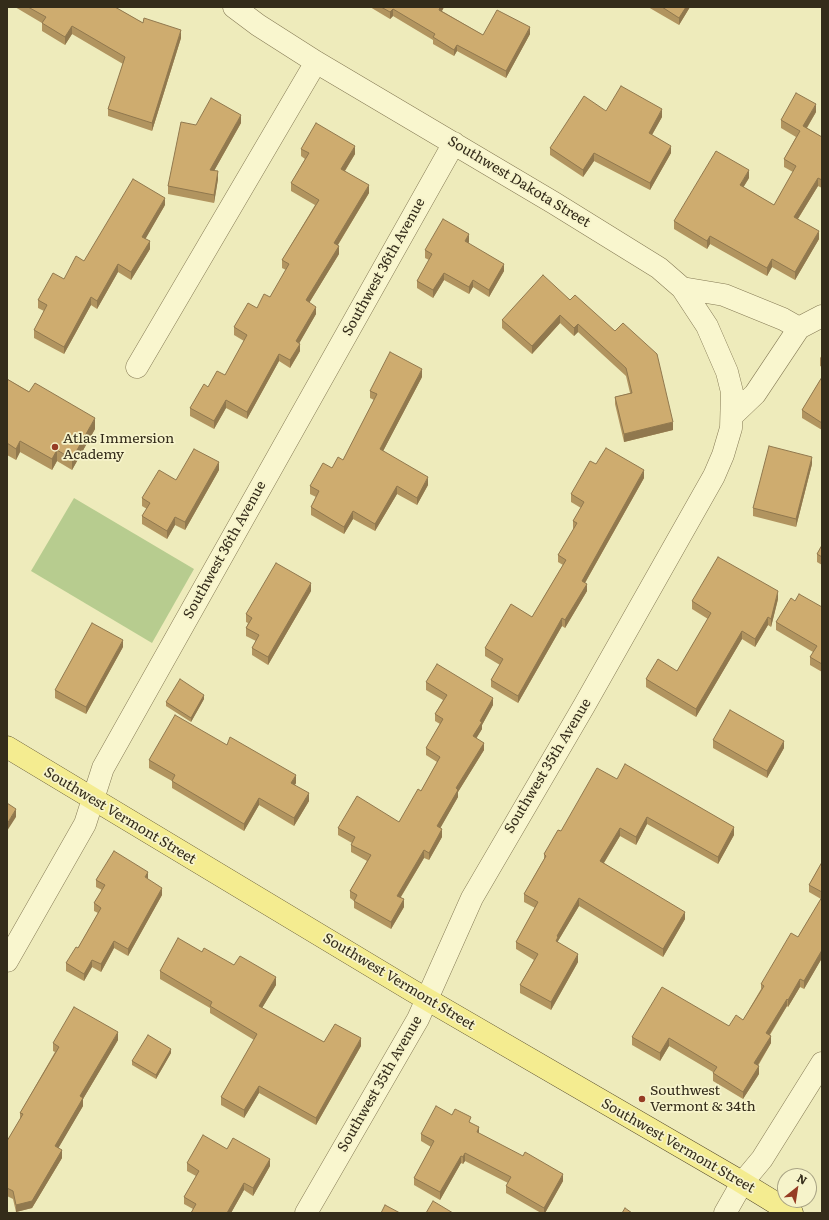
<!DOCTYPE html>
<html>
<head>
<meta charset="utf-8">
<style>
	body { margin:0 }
	#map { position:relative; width:829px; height:1220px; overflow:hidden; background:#eeebbb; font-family:Literata,serif }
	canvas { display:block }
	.frame { position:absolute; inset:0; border:8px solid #342c1a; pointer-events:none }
	.north { position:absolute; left:777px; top:1168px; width:40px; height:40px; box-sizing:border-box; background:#f6f3ca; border:1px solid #a8a384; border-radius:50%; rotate:30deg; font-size:11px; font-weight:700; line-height:16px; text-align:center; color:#342c1a }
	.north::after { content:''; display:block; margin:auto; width:14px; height:18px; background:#963c24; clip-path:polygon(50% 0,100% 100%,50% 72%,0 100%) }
</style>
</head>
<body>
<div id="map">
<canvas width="829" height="1220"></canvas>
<div class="frame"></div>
<div class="north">N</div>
</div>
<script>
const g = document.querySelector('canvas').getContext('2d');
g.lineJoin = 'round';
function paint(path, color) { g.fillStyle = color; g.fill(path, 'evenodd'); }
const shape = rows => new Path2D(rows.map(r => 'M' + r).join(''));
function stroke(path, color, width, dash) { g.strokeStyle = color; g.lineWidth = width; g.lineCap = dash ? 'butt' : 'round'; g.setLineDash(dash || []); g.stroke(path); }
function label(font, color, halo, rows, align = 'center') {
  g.font = font + ' Literata,serif'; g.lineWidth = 3.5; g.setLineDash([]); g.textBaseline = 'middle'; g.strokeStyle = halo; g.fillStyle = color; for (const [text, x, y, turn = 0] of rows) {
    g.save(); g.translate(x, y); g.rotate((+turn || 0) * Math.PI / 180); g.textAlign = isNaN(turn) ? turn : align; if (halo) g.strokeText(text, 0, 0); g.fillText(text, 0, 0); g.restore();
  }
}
paint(shape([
	[74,498,194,569,152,643,31,571]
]), '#b7cc8f');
const minor = shape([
	[234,7,258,25,316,62,554,203,659,268,682,288,707,326,727,372,732,392,731,428,723,455,714,476,584,706,472,898,418,1019,306,1213],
	[682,288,724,295,783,319,799,328,822,316],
	[137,367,316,62],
	[733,415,755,394,799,328],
	[7,961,85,824,103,768,454,143],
	[725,1213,742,1183,762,1159,822,1063]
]);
const major = shape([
	[7,747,411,990,733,1177,792,1213]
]);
stroke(minor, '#857a55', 23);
stroke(major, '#52462a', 23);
stroke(minor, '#f9f6ce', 22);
stroke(major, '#f4ec90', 22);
paint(shape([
	[15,7,115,7,143,23,181,38,152,131,108,116,108,109,123,64,72,34,65,45,42,31,42,23],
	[370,7,444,7,442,11,483,35,530,34,506,78,457,51,454,56,433,44,433,40,393,16,390,19],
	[648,7,690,7,679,25],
	[606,111,662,117,652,135,671,153,650,190,594,161,583,177,550,155,550,148],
	[816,112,807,128,822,137,822,188,818,186,798,219,819,239,795,280,772,267,767,276,710,244,707,249,674,229,674,221,749,178,743,187,774,205,793,172,784,167,784,159,796,137,781,128,781,120],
	[241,123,214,171,218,179,214,203,168,194,168,186,196,125],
	[301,149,355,154,345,171,369,193,338,245,339,254,309,303,316,314,299,343,300,351,290,368,279,361,247,419,226,408,214,429,190,416,190,408,208,387,225,375,244,341,234,335,234,327,270,297,286,270,282,268,282,260,315,205,291,191,291,183,305,159,301,156],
	[165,205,145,239,150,249,131,280,118,272,97,309,91,305,64,354,34,338,34,330,44,311,38,308,38,300,64,279,84,261],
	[469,242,468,243,504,271,489,297,473,287,469,294,444,280,433,298,417,288,417,281,429,260,425,258,425,250],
	[575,295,673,430,624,442,615,404,615,397,630,393,626,376,578,332,574,336,560,323,532,354,502,328,502,320,570,300],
	[822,355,822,367,820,366,820,358],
	[422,377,383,451,428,485,417,505,397,494,375,531,353,519,344,534,311,515,311,507,316,497,310,494,310,486,332,468,343,460,374,400,370,398,370,391],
	[822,377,822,430,802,418,802,410],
	[7,379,95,429,72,470,57,461,52,470,20,452,16,460,7,455],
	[596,464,644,478,585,583,587,591,565,628,562,626,518,703,491,687,491,680,500,665,485,656,485,648,532,617,563,565,558,562,558,555,574,529,573,529,573,521,581,508,571,502,571,494],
	[812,464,796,527,753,516,753,508],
	[219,470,185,530,175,525,167,539,142,524,142,516,147,509,142,506,142,498,176,480],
	[822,545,822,565,817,562,817,554],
	[311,591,268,665,252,655,252,648,256,641,246,636,246,628,248,623,246,622,246,614],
	[778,599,771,627,768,625,755,647,742,639,696,717,646,687,646,679,677,671,708,619,692,609,692,601],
	[795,601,822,607,822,672,810,665,810,657,813,652,776,630,776,622],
	[123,647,86,714,55,698,55,690],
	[426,682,493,705,482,725,482,729,476,738,484,750,458,792,458,797,440,828,442,837,429,860,424,858,401,897,404,907,391,929,354,908,354,901,350,898,350,891,367,861,351,852,351,845,352,843,338,835,338,828,399,822,421,791,437,762,426,755,426,748,440,724,435,721,435,714,443,700,426,690],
	[204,699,191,722,166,706,166,702],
	[713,740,784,748,767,778,713,748],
	[227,745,296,783,295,785,309,801,294,826,259,805,244,831,172,788,172,781,149,768,149,760],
	[617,779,734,835,718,864,647,824,636,845,620,836,604,863,685,919,663,957,579,906,558,941,558,942,578,962,551,1010,520,993,520,985,534,960,516,949,516,942,535,908,524,902,524,894,544,859,544,854,561,831],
	[822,862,822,958,804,989,800,987,788,1007,787,1006,770,1035,771,1043,758,1066,759,1074,743,1099,713,1081,713,1072,669,1046,660,1061,632,1045,632,1037,729,1026,743,1020,761,989,761,984,798,937,821,899,809,892,809,885],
	[148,879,162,895,128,956,114,948,101,972,92,967,84,981,66,971,66,963,78,948,98,913,94,911,94,903,102,890,96,887,96,880],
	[202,952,234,965,276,985,262,1008,324,1042,361,1046,316,1125,259,1093,244,1118,221,1105,221,1097,254,1040,210,1013,210,1008,160,979,160,971],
	[118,1040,83,1099,83,1106,58,1148,62,1158,32,1208,16,1212,13,1199,7,1196,7,1141,20,1119,20,1113,55,1052,53,1051,53,1043],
	[171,1053,156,1079,132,1065,132,1061],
	[452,1115,471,1123,479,1134,563,1181,545,1213,541,1213,506,1193,506,1186,508,1183,465,1161,463,1164,461,1163,440,1200,414,1185,414,1178,431,1147,421,1141,421,1134],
	[227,1149,270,1166,253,1196,244,1190,231,1213,191,1213,193,1209,184,1204,184,1197,196,1176,187,1171,187,1163]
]), '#b1945f');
paint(shape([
	[440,7,444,7,439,16,439,10],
	[686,7,690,7,679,25,679,18],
	[393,9,393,16,390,19,390,12],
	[72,26,72,34,65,45,65,37],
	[530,27,530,34,506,78,506,71],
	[181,30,181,38,152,131,152,123],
	[457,45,457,51,454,56,454,50],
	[816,104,816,112,803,134,803,126],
	[662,109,662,117,649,140,649,133],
	[241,115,241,123,210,178,210,170],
	[355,146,355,154,341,177,341,169],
	[671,146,671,153,650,190,650,183],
	[594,153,594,161,583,177,583,170],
	[749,170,749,178,740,193,740,185],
	[218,171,218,179,214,203,214,195],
	[818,178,818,186,794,225,794,217],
	[369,185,369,193,334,251,334,243],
	[165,198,165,205,142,245,142,237],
	[819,231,819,239,795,280,795,272],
	[469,234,469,242,465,249,465,241],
	[710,236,710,244,707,249,707,241],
	[150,241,150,249,131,280,131,272],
	[339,246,339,254,306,308,306,300],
	[772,259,772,267,767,276,767,268],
	[118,264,118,272,97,309,97,301],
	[504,264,504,271,489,297,489,290],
	[444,273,444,280,433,298,433,290],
	[473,280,473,287,469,294,469,287],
	[91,297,91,305,64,354,64,347],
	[316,307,316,314,296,349,296,341],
	[560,315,560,323,532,354,532,346],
	[578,324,578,332,574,336,574,328],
	[300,344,300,351,290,368,290,360],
	[279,354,279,361,247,419,247,412],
	[422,369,422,377,380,457,380,449],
	[226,400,226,408,214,429,214,421],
	[95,418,95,429,72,470,72,459],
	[673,422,673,430,624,442,624,434],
	[20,441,20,452,16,460,16,449],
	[57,450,57,461,52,470,52,459],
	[812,457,812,464,796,527,796,519],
	[219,462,219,470,185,530,185,522],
	[644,470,644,478,582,588,582,581],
	[428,477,428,485,417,505,417,498],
	[397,486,397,494,375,531,375,524],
	[353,511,353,519,344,534,344,527],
	[175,517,175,525,167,539,167,531],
	[311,583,311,591,268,665,268,657],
	[587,584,587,591,565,628,565,620],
	[778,591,778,599,771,627,771,619],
	[768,617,768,625,755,647,755,639],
	[562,618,562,626,518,703,518,696],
	[742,631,742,639,696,717,696,709],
	[123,640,123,647,86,714,86,707],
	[204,695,204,699,191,722,191,718],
	[493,698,493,705,482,725,482,729,473,744,473,736,480,721],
	[784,741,784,748,767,778,767,771],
	[484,743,484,750,458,792,458,797,437,834,437,826,456,788],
	[296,775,296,783,291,791,291,783],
	[309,793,309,801,294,826,294,818],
	[259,798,259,805,244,831,244,824],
	[16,809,16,817,7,831,7,824],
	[647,817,647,824,636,845,636,837],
	[734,827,734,835,718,864,718,857],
	[620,828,620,836,600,869,600,861],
	[442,829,442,837,429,860,429,853],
	[424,850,424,858,397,903,397,896],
	[148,872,148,879,145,877],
	[162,888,162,895,128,956,128,949],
	[579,898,579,906,558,941,558,945,556,941,557,936],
	[404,899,404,907,391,929,391,922],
	[685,912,685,919,663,957,663,949],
	[114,941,114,948,101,972,101,964],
	[822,950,822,958,804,989,804,981],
	[578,954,578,962,551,1010,551,1002],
	[92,960,92,967,84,981,84,974],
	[276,977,276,985,259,1013,259,1006],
	[800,979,800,987,788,1007,788,1000],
	[787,999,787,1006,766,1040,766,1033],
	[118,1032,118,1040,83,1099,83,1106,55,1154,55,1146,80,1096],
	[771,1036,771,1043,754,1071,754,1063],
	[361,1038,361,1046,316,1125,316,1118],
	[669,1038,669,1046,660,1061,660,1053],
	[171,1049,171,1053,156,1079,156,1075],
	[759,1066,759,1074,743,1099,743,1092],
	[259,1086,259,1093,244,1118,244,1110],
	[479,1127,479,1134,477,1132],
	[62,1150,62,1158,32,1208,16,1212,16,1205],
	[465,1153,465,1161,463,1164,463,1157],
	[461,1156,461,1163,440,1200,440,1192],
	[270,1159,270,1166,253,1196,253,1188],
	[563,1174,563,1181,545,1213,544,1213,544,1208],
	[244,1183,244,1190,231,1213,227,1213]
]), '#90784e');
const building = shape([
	[28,7,115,7,143,23,144,18,181,30,152,123,108,109,125,57,72,26,65,37,42,23,46,17,28,7],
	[381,7,440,7,439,10,483,35,497,10,530,27,506,71,457,45,454,50,433,37,435,34,393,9,390,12,381,7],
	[662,7,686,7,679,18,662,7],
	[621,86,662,109,649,133,671,146,650,183,594,153,583,170,550,148,584,96,606,111,621,86],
	[796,93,816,104,803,126,822,137,822,180,818,178,794,217,819,231,795,272,772,259,767,268,710,236,707,241,674,221,716,151,749,170,740,185,774,205,796,166,784,159,800,131,781,120,796,93],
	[211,98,241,115,210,170,218,171,214,195,168,186,181,122,196,125,211,98],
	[316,123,355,146,341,169,369,185,334,243,339,246,306,300,316,307,296,341,300,344,290,360,279,354,247,412,226,400,214,421,190,408,204,384,208,387,217,371,225,375,247,335,234,327,248,303,257,308,264,294,270,297,289,264,282,260,319,200,291,183,309,153,301,149,316,123],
	[133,179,165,198,142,237,150,241,131,272,118,264,97,301,91,297,64,347,34,330,47,305,38,300,53,273,64,279,76,256,84,261,133,179],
	[443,219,469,234,465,241,504,264,489,290,473,280,469,287,444,273,433,290,417,281,432,254,425,250,443,219],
	[543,275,570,300,575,295,615,331,623,323,657,354,673,422,624,434,615,397,632,393,626,368,578,324,574,328,560,315,532,346,502,320,543,275],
	[390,352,422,369,380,449,428,477,417,498,397,486,375,524,353,511,344,527,311,507,319,491,310,486,323,463,332,468,338,457,343,460,377,394,370,391,390,352],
	[822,377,822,423,802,410,822,377],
	[7,379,29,392,35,383,95,418,72,459,57,450,52,459,20,441,16,449,7,443,7,379],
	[769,446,812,457,796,519,753,508,769,446],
	[606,448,644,470,582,581,587,584,565,620,562,618,518,696,491,680,503,659,485,648,511,604,532,617,566,560,558,555,577,523,573,521,584,502,571,494,590,461,596,464,606,448],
	[194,449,219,462,185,522,175,517,167,531,142,516,150,503,142,498,159,470,176,480,194,449],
	[822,545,822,557,817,554,822,545],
	[718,557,778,591,771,619,768,617,755,639,742,631,696,709,646,679,658,659,677,671,711,613,692,601,718,557],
	[276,563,311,583,268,657,252,648,259,635,246,628,252,618,246,614,276,563],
	[799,594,822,607,822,664,810,657,817,646,776,622,791,598,795,601,799,594],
	[92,623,123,640,86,707,55,690,92,623],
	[437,664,493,698,480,721,482,722,473,736,484,743,456,788,458,790,437,826,442,829,429,853,424,850,397,896,404,899,391,922,354,901,357,895,350,891,371,855,351,845,355,837,338,828,357,796,399,822,418,789,421,791,440,757,426,748,443,719,435,714,447,695,426,682,437,664],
	[180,679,204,695,191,718,166,702,180,679],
	[730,710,784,741,767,771,713,740,730,710],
	[175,715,227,745,230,737,296,775,291,783,309,793,294,818,259,798,244,824,172,781,175,775,149,760,175,715],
	[625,764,734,827,718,857,647,817,636,837,620,828,600,861,685,912,663,949,579,898,557,936,558,937,556,941,578,954,551,1002,520,985,538,954,516,942,538,902,524,894,546,856,544,854,558,830,561,831,597,768,617,779,625,764],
	[7,803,16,809,7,824,7,803],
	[114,851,148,872,145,877,162,888,128,949,114,941,101,964,92,960,84,974,66,963,76,947,78,948,101,908,94,903,105,885,96,880,114,851],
	[822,862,822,892,809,885,822,862],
	[822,897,822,950,804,981,800,979,788,1000,787,999,766,1033,771,1036,754,1063,759,1066,743,1092,713,1073,717,1067,669,1038,660,1053,632,1037,662,987,729,1026,736,1015,743,1020,764,986,761,984,791,933,798,937,822,897],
	[178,938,202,952,204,948,234,965,240,956,276,977,259,1006,324,1042,335,1024,361,1038,316,1118,259,1086,244,1110,221,1097,257,1034,210,1006,212,1002,160,971,178,938],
	[74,1007,118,1032,80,1096,83,1098,55,1146,62,1150,32,1201,16,1205,13,1191,7,1188,7,1141,23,1114,20,1113,59,1047,53,1043,74,1007],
	[148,1035,171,1049,156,1075,132,1061,148,1035],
	[436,1106,452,1115,455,1109,471,1117,469,1122,479,1127,477,1132,523,1156,525,1152,563,1174,544,1208,506,1186,511,1177,465,1153,463,1157,461,1156,440,1192,414,1178,434,1141,421,1134,436,1106],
	[203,1135,227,1149,233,1138,270,1159,253,1188,244,1183,227,1213,191,1213,196,1204,184,1197,199,1171,187,1163,203,1135],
	[433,1201,453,1213,426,1213,433,1201],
	[385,1205,400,1213,381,1213,385,1205],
	[625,1208,632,1213,622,1213,625,1208]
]);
paint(building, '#ceac6f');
stroke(building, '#90784e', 1);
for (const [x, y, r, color] of [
	[55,447,4,"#963c24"],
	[642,1099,4,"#963c24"]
]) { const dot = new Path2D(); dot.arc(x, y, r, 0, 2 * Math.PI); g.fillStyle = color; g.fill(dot); stroke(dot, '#f6f3ca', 1.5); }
label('14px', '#342c1a', '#f6f3ca', [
	["Southwest Dakota Street",519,182,31],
	["Southwest 36th Avenue",384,267,-61],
	["Southwest 36th Avenue",225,550,-61],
	["Southwest 35th Avenue",548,766,-59],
	["Southwest Vermont Street",120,816,31],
	["Southwest Vermont Street",399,982,31],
	["Southwest 35th Avenue",380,1084,-60],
	["Southwest Vermont Street",678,1146,30]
]);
label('14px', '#342c1a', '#f6f3ca', [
	["Atlas Immersion",63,439],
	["Academy",63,455],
	["Southwest",650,1091],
	["Vermont & 34th",650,1107]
], 'left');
</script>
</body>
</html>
